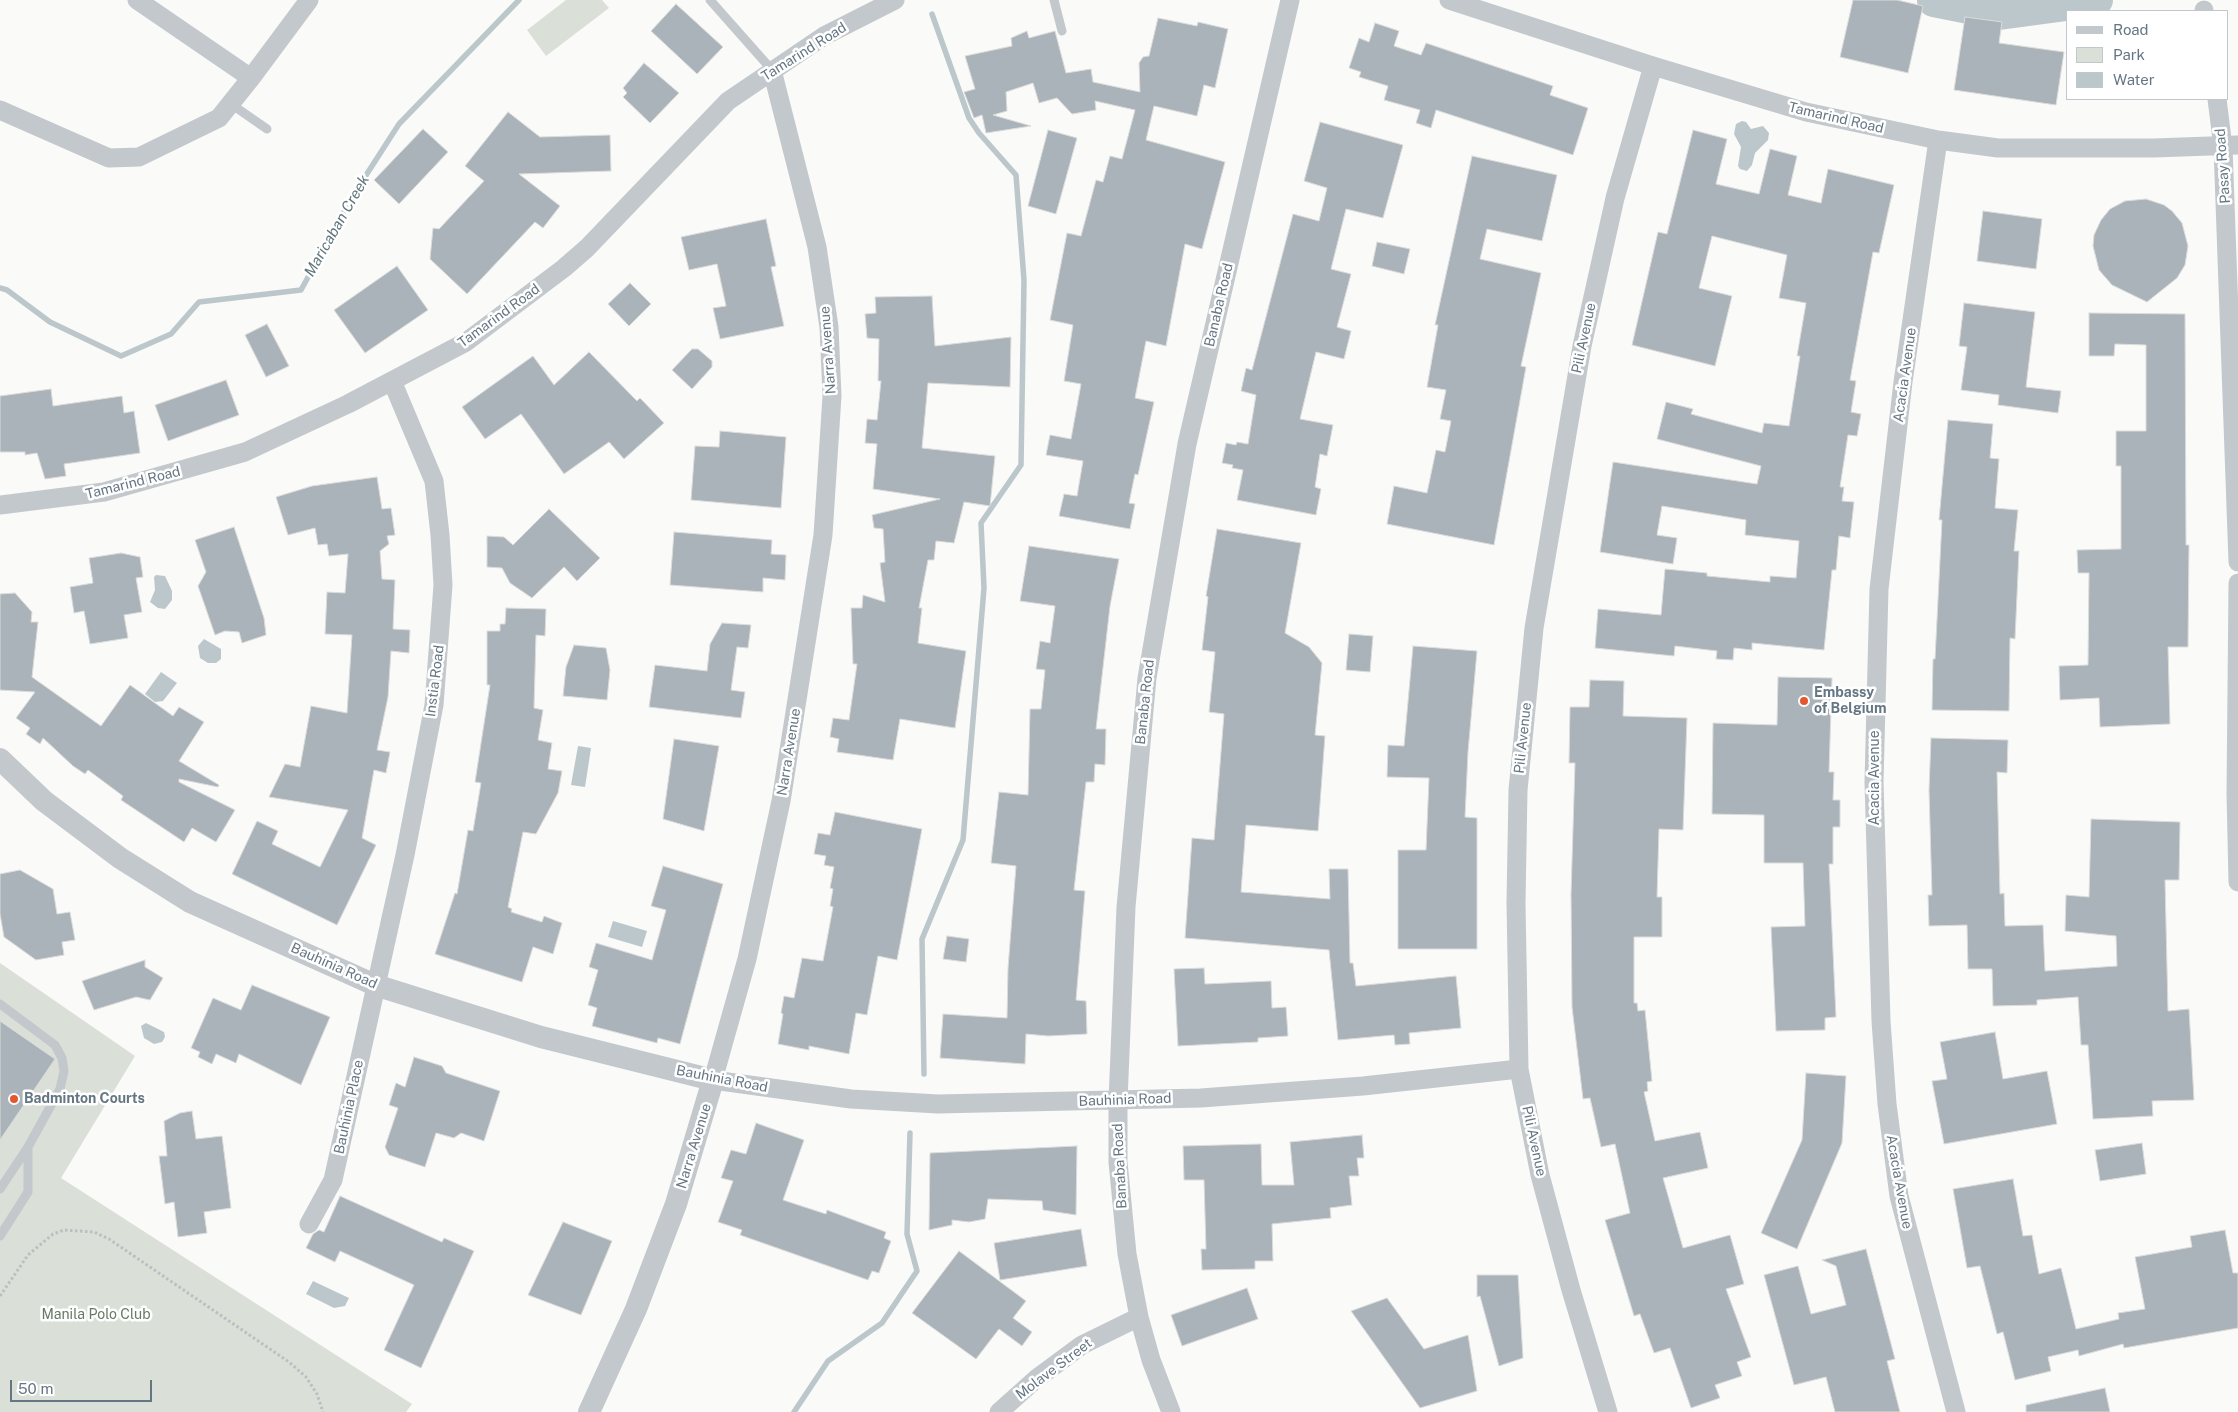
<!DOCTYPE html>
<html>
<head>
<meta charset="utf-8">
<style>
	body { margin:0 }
	#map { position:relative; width:2238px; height:1412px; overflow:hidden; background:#fafaf8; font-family:"Public Sans",sans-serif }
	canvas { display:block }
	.legend { position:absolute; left:2066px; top:10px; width:162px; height:90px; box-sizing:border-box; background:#fff; border:1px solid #c1c8cd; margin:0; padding:6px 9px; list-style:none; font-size:15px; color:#657683 }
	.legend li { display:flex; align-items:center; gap:10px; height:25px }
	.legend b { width:25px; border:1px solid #c1c8cd }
	.scale { position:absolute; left:10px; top:1380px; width:142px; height:22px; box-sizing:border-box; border:2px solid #657683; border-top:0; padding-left:6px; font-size:15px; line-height:18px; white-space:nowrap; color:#657683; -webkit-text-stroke:4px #fff; paint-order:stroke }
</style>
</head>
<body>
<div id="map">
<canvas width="2238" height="1412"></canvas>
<ul class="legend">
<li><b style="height:6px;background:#c3c8cc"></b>Road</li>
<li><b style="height:14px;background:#dadfd7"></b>Park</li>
<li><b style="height:14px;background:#bbc7cb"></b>Water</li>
</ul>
<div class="scale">50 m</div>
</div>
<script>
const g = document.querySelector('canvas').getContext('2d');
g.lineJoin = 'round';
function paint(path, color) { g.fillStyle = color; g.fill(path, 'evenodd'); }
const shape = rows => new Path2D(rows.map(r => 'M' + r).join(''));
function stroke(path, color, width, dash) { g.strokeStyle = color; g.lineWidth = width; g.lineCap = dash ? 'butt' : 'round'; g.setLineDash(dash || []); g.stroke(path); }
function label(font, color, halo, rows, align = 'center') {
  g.font = font + ' "Public Sans",sans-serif'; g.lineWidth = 5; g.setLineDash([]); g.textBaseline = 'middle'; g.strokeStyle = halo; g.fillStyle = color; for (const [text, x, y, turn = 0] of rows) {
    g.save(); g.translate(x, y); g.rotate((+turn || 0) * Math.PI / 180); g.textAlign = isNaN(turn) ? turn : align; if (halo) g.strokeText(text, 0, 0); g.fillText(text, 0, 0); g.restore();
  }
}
paint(shape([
	[566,0,602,0,609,8,546,56,527,30],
	[0,963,135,1056,61,1178,412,1404,406,1412,0,1412]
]), '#dadfd7');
paint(shape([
	[1742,121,1746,122,1751,129,1763,126,1769,133,1768,140,1755,153,1752,165,1747,171,1740,169,1738,166,1741,147,1734,134,1736,124],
	[156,575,165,576,172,591,172,600,165,609,158,608,150,602,155,590,154,577],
	[204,639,221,649,221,659,216,663,208,663,200,658,198,646],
	[161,672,177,683,163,701,155,702,145,694],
	[578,746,591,748,585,787,571,785],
	[613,921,647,931,642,947,608,937],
	[146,1023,164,1032,165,1037,162,1042,154,1044,144,1038,141,1026],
	[313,1281,349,1298,345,1306,334,1308,306,1294]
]), '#bbc7cb');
stroke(shape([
	[0,288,7,290,50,322,121,356,171,334,199,302,301,290,352,197,399,124,519,0],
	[924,1074,922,939,963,840,984,588,981,523,1021,465,1024,280,1016,175,979,133,969,118,932,14],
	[794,1412,828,1361,882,1323,917,1271,907,1234,910,1133]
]), '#bbc7cb', 5.5);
stroke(shape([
	[1934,0,1999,13,2096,0]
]), '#bbc7cb', 34);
const building = shape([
	[1853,0,1897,0,1923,6,1908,73,1840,57,1853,0],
	[676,4,723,47,697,74,651,31,676,4],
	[1965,17,2002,22,1999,43,2064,52,2056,105,1954,90,1965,17],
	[1158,18,1197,26,1198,22,1228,29,1215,88,1204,85,1197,116,1154,106,1146,140,1225,162,1202,249,1185,244,1166,346,1146,341,1135,398,1154,402,1138,475,1135,474,1129,503,1135,504,1130,529,1059,516,1064,494,1077,496,1083,461,1046,455,1050,435,1071,439,1081,384,1064,381,1073,325,1050,320,1067,233,1081,236,1096,180,1103,182,1110,156,1122,159,1135,110,1095,101,1096,110,1072,114,1057,98,1039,103,1033,83,1006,92,1007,111,993,115,1031,126,986,133,982,115,974,118,964,92,975,89,965,56,1012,46,1011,38,1027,31,1029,38,1055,31,1066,73,1091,69,1093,82,1140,92,1139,63,1143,57,1149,56,1158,18],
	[1375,23,1399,31,1394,46,1421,55,1426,43,1553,86,1550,95,1588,108,1573,155,1436,110,1431,128,1416,123,1420,110,1384,100,1388,86,1359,77,1361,72,1349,68,1359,38,1369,42,1375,23],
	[644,63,679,93,650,123,623,97,627,93,623,88,644,63],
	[508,112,540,137,610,135,611,171,519,174,560,206,543,228,535,222,467,294,430,259,433,228,439,229,484,181,465,166,508,112],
	[1320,122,1403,145,1383,218,1346,209,1331,269,1351,274,1337,327,1351,331,1344,359,1316,352,1300,419,1333,425,1327,456,1320,454,1315,487,1321,489,1316,515,1237,500,1243,470,1232,468,1233,465,1222,463,1226,443,1236,445,1237,442,1248,444,1256,395,1241,391,1246,368,1252,370,1293,214,1319,221,1327,188,1304,181,1320,122],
	[423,129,448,152,399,204,374,180,423,129],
	[1048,130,1077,138,1056,214,1028,206,1048,130],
	[1693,130,1727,139,1716,184,1759,194,1770,149,1797,156,1788,195,1821,203,1828,169,1894,185,1879,253,1873,252,1850,380,1856,381,1851,412,1861,414,1857,436,1848,435,1840,487,1844,487,1842,501,1854,502,1850,538,1839,536,1836,570,1832,570,1824,650,1752,643,1752,650,1734,648,1733,660,1716,659,1717,651,1675,646,1674,656,1595,648,1598,609,1661,615,1665,569,1707,573,1707,576,1770,582,1770,576,1796,578,1799,541,1745,535,1746,520,1662,506,1657,535,1677,538,1673,564,1600,552,1613,462,1757,484,1761,466,1657,439,1666,402,1693,409,1691,414,1762,433,1764,423,1789,426,1800,356,1797,356,1806,303,1779,298,1787,255,1712,236,1699,288,1732,296,1715,366,1632,345,1658,232,1667,234,1693,130],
	[1472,156,1557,175,1542,241,1487,229,1480,259,1541,273,1521,366,1526,367,1494,545,1387,524,1394,486,1427,493,1436,450,1445,452,1451,421,1440,419,1446,390,1427,387,1438,325,1435,325,1472,156],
	[2146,199,2164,205,2172,211,2182,223,2188,246,2185,265,2177,278,2147,302,2112,285,2099,270,2093,246,2094,235,2101,220,2110,209,2125,201,2146,199],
	[1983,211,2042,219,2036,269,1977,261,1983,211],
	[766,219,776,266,771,267,784,326,720,339,713,308,726,306,717,264,689,270,681,237,766,219],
	[1377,242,1410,249,1404,274,1372,266,1377,242],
	[397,266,428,310,365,353,334,310,397,266],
	[630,283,651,304,629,326,608,304,630,283],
	[932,296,935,346,1011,337,1010,387,928,383,922,448,995,456,990,506,964,502,954,543,936,541,934,560,928,560,919,608,922,608,918,643,966,651,955,728,900,719,893,760,837,752,839,739,830,737,833,718,849,720,857,664,853,664,851,608,862,608,863,595,885,602,880,563,885,562,883,529,874,528,872,515,940,499,873,489,877,444,865,443,867,419,877,420,881,381,878,381,879,339,867,338,865,314,876,313,875,297,932,296],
	[1964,303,2035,312,2026,387,2061,391,2058,413,1998,405,1999,395,1961,390,1967,347,1959,346,1964,303],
	[2089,313,2185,314,2186,545,2189,545,2188,647,2168,647,2170,724,2100,727,2099,698,2060,700,2059,666,2088,665,2089,573,2078,573,2077,550,2121,549,2121,466,2116,466,2116,431,2146,431,2146,345,2115,344,2114,356,2089,356,2089,313],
	[267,324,289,366,266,377,245,335,267,324],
	[692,349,698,349,712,361,712,367,692,389,672,370,692,349],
	[589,352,637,401,640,398,664,423,624,459,609,442,564,474,521,414,485,439,462,407,533,356,554,385,589,352],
	[226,380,239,415,168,441,155,405,226,380],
	[51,389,53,406,122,396,124,413,134,411,140,453,64,464,66,476,45,479,37,453,25,455,25,452,0,452,0,396,51,389],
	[1948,420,1993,424,1990,458,1999,459,1995,508,2018,510,2014,551,2019,551,2015,639,2010,638,2009,711,1932,710,1933,659,1935,659,1942,520,1939,520,1948,420],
	[720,431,786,437,781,508,691,500,695,446,719,447,720,431],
	[377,477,382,509,391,508,395,535,387,536,389,544,380,551,382,579,395,580,393,629,410,630,409,653,391,651,388,697,377,750,390,752,386,773,374,770,362,838,376,845,337,925,232,874,257,821,278,831,272,844,320,867,348,810,269,797,285,764,300,767,311,706,347,713,352,635,325,634,327,592,345,593,348,554,329,556,327,544,318,545,315,528,288,535,276,497,312,486,377,477],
	[549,509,600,558,577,581,564,567,532,598,510,583,502,568,487,567,487,536,504,537,513,545,549,509],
	[234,527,264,618,266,635,242,643,239,632,225,631,215,635,198,586,206,572,195,540,234,527],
	[1217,529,1301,543,1285,633,1309,647,1322,663,1315,735,1325,736,1318,831,1246,825,1241,892,1330,899,1329,869,1348,869,1350,963,1353,963,1356,986,1456,976,1461,1028,1409,1033,1410,1044,1395,1045,1394,1035,1338,1040,1329,950,1185,938,1192,838,1214,840,1224,714,1209,712,1215,652,1202,650,1208,597,1206,596,1217,529],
	[674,532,772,540,771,554,786,555,785,580,763,578,763,592,670,585,674,532],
	[1029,546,1119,559,1110,606,1096,729,1106,729,1105,765,1095,764,1094,782,1086,782,1074,890,1085,891,1076,1000,1086,1001,1087,1034,1048,1036,1026,1034,1025,1064,940,1058,943,1014,1007,1018,1008,968,1016,866,991,863,999,792,1028,795,1030,709,1041,709,1045,670,1036,669,1040,641,1050,643,1055,606,1020,601,1029,546],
	[121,553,140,557,143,577,136,578,142,612,124,615,128,638,90,644,84,611,74,613,70,587,93,583,89,558,121,553],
	[15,593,32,612,31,622,38,622,32,677,101,726,130,685,173,716,179,707,204,722,179,761,219,785,218,787,179,779,179,782,235,810,216,842,192,828,184,842,121,800,123,796,88,770,85,774,73,766,43,738,40,744,26,734,30,728,16,718,35,692,0,690,0,594,15,593],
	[506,608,546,609,545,636,536,635,534,708,543,710,538,740,552,743,548,769,562,771,558,793,536,834,523,832,508,907,512,909,511,912,542,922,544,916,562,923,553,954,533,947,522,982,435,954,455,893,457,894,468,830,473,831,481,783,475,782,490,685,487,685,487,631,500,631,500,624,505,624,506,608],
	[722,623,751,625,748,648,737,647,731,690,745,692,741,718,649,707,655,665,707,671,710,644,722,623],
	[1349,634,1373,636,1370,672,1346,670,1349,634],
	[574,645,606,648,610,670,607,700,563,696,566,667,574,645],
	[1413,646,1477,651,1468,752,1465,817,1477,818,1477,949,1398,949,1398,850,1426,850,1429,778,1387,777,1388,745,1404,746,1413,646],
	[1778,677,1832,678,1829,772,1834,772,1833,800,1840,800,1840,827,1833,827,1833,864,1829,864,1836,1017,1825,1018,1825,1030,1776,1031,1771,927,1805,926,1803,863,1764,863,1764,815,1712,814,1713,723,1777,725,1778,677],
	[1590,680,1624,681,1623,716,1687,718,1683,830,1659,829,1657,897,1662,897,1662,937,1634,937,1634,1003,1637,1003,1638,1011,1645,1010,1652,1081,1647,1082,1648,1091,1644,1092,1655,1141,1700,1132,1708,1168,1663,1178,1683,1248,1730,1235,1744,1284,1726,1289,1751,1357,1737,1362,1742,1376,1715,1385,1720,1398,1691,1408,1670,1348,1654,1353,1640,1314,1634,1316,1605,1220,1630,1213,1615,1144,1601,1147,1590,1098,1583,1099,1572,1007,1571,894,1575,763,1569,763,1570,707,1589,707,1590,680],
	[1931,738,2008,740,2007,773,1997,772,2000,894,2004,893,2005,926,2043,925,2045,971,2117,966,2116,936,2065,931,2066,895,2089,897,2091,819,2180,822,2179,880,2165,880,2168,1011,2189,1009,2194,1100,2152,1101,2153,1116,2093,1119,2088,1045,2081,1045,2078,997,2037,1000,2037,1005,1993,1006,1992,969,1968,969,1967,925,1929,926,1928,895,1932,895,1929,790,1931,738],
	[674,739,719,746,704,831,663,819,674,739],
	[835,812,922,829,897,960,878,956,867,1015,856,1013,849,1054,809,1046,809,1050,778,1044,783,1014,781,1013,784,996,794,998,802,958,823,961,833,907,830,906,833,889,830,888,834,867,824,865,826,856,814,854,818,833,830,835,835,812],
	[663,866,723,884,680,1044,658,1038,657,1043,592,1026,597,1008,588,1005,598,970,589,967,596,943,652,960,666,910,651,906,663,866],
	[20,870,53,889,57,914,70,912,75,940,62,942,64,955,36,960,4,937,0,914,0,874,20,870],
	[947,936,969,939,966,962,943,959,947,936],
	[145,960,145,967,163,978,150,1000,136,997,94,1010,82,981,145,960],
	[1204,968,1205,984,1271,981,1272,1008,1286,1007,1288,1036,1258,1038,1258,1042,1178,1046,1174,969,1204,968],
	[252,985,330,1017,301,1085,239,1054,236,1063,216,1054,212,1064,198,1057,200,1052,191,1048,213,998,241,1010,252,985],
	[0,1021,55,1059,0,1140,0,1021],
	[1995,1032,2003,1079,2047,1071,2057,1124,1944,1144,1932,1081,1947,1079,1940,1042,1995,1032],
	[414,1057,442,1066,446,1073,500,1091,484,1141,461,1133,454,1138,436,1133,425,1167,389,1155,385,1147,398,1108,389,1105,396,1083,405,1087,414,1057],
	[1806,1073,1846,1076,1842,1143,1797,1249,1761,1233,1802,1140,1806,1073],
	[192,1111,196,1139,222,1136,231,1208,204,1212,207,1233,178,1237,174,1202,165,1204,159,1156,167,1156,164,1121,180,1113,192,1111],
	[756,1123,804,1140,783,1200,826,1214,827,1210,886,1232,884,1238,891,1241,879,1273,872,1271,868,1280,740,1235,742,1230,718,1222,733,1181,721,1178,731,1150,746,1154,756,1123],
	[1362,1135,1364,1158,1357,1158,1359,1176,1349,1176,1352,1205,1330,1208,1331,1218,1272,1224,1273,1261,1255,1261,1255,1269,1202,1270,1201,1249,1206,1249,1204,1180,1184,1180,1183,1146,1261,1144,1262,1185,1294,1185,1290,1142,1362,1135],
	[2142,1143,2146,1174,2100,1181,2095,1150,2142,1143],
	[1077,1146,1076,1215,1043,1210,1042,1201,988,1199,985,1219,969,1222,952,1220,952,1225,929,1230,930,1153,1077,1146],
	[2013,1179,2023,1236,2032,1235,2039,1274,2061,1268,2076,1329,2119,1319,2118,1313,2145,1309,2135,1257,2192,1247,2190,1236,2225,1230,2233,1273,2238,1273,2238,1328,2124,1348,2123,1344,2079,1356,2078,1350,2048,1357,2051,1371,2015,1380,2003,1332,1997,1334,1980,1266,1967,1268,1953,1189,2013,1179],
	[340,1196,442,1242,444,1238,474,1251,421,1368,384,1350,414,1285,340,1251,335,1262,306,1248,313,1234,319,1230,324,1232,340,1196],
	[563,1222,612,1241,581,1315,528,1295,563,1222],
	[1081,1229,1087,1266,1000,1280,994,1243,1081,1229],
	[1866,1249,1895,1359,1887,1361,1900,1412,1835,1412,1826,1377,1794,1385,1764,1275,1798,1266,1811,1314,1846,1305,1836,1266,1822,1260,1866,1249],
	[959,1251,1026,1301,1013,1318,1032,1332,1022,1346,999,1329,976,1359,912,1313,959,1251],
	[1477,1275,1518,1275,1523,1358,1499,1366,1480,1296,1477,1297,1477,1275],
	[1247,1288,1258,1319,1182,1346,1171,1315,1247,1288],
	[1387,1298,1424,1349,1468,1335,1477,1391,1420,1408,1351,1311,1387,1298],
	[2105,1388,2110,1412,2026,1412,2026,1405,2105,1388]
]);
paint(building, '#aab3b9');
stroke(building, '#dcdcda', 1);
stroke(shape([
	[0,1296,28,1255,53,1234,64,1230,94,1232,109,1239,289,1362,306,1377,317,1394,323,1412]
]), '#bbbfc2', 3, [2.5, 2.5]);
stroke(shape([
	[710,0,772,70],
	[1054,0,1062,31],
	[231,104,267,129],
	[0,1004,55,1045,62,1058,64,1071,60,1089,28,1147],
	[0,1189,28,1147,28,1192,0,1236]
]), '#c3c8cc', 9);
stroke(shape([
	[137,0,251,78],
	[1449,0,1653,66,1806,112,1938,140,1998,148,2154,148,2238,145],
	[2204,10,2204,11],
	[772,70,817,247,829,327,832,396,823,535,781,801,747,959,713,1080,851,1099,938,1104,1201,1098,1363,1086,1519,1069],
	[2217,99,2223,147,2238,562],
	[0,110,109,158,139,157,219,118,251,78,309,0],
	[1938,140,1903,382,1879,589,1874,782,1881,1021,1887,1104,1899,1196,1956,1412],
	[0,505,104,492,245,452,348,404,466,342,564,268,587,248,728,101,824,36,895,0],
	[2238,583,2236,794,2238,882],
	[309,1224,333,1180,405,855,434,705,443,585,440,535,434,481,392,381],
	[999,1412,1036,1379,1082,1345,1139,1317],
	[1171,1412,1151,1360,1139,1317,1127,1254,1118,1162,1118,1101,1126,907,1147,678,1187,444,1290,0],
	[1608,1412,1571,1290,1540,1175,1519,1069,1516,903,1518,790,1534,628,1582,346,1615,198,1653,66]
]), '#c3c8cc', 19);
stroke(shape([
	[0,759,44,801,120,858,190,902,375,985,541,1037,713,1080,676,1204,636,1309,589,1412]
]), '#c3c8cc', 22);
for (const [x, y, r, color] of [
	[1804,701,5,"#e4572e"],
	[14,1099,5,"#e4572e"]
]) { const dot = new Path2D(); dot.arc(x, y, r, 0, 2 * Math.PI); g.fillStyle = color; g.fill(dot); stroke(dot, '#fff', 2); }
label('14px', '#657683', '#fff', [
	["Tamarind Road",804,52,-32],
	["Tamarind Road",1836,118,13],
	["Pasay Road",2223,166,-94],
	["Banaba Road",1219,305,-77],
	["Tamarind Road",499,316,-36],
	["Pili Avenue",1584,338,-78],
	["Narra Avenue",828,350,-94],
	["Acacia Avenue",1905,375,-82],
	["Tamarind Road",133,483,-14],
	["Instia Road",435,681,-83],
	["Banaba Road",1145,702,-84],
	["Pili Avenue",1523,738,-84],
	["Narra Avenue",789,752,-81],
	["Acacia Avenue",1875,778,-90],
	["Bauhinia Road",334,966,24],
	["Bauhinia Road",722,1079,11],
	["Bauhinia Road",1125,1100,-2],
	["Bauhinia Place",349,1107,-78],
	["Pili Avenue",1534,1141,78],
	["Narra Avenue",694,1146,-73],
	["Banaba Road",1120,1166,-93],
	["Acacia Avenue",1899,1182,80],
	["Molave Street",1054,1369,-37]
]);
label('bold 14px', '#657683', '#fff', [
	["Embassy",1814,693],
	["of Belgium",1814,709],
	["Badminton Courts",24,1099]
], 'left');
label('14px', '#687a64', '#fff', [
	["Manila Polo Club",96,1315]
]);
label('italic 15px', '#60757c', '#fff', [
	["Maricaban Creek",337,226,-60]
]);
</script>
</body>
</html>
